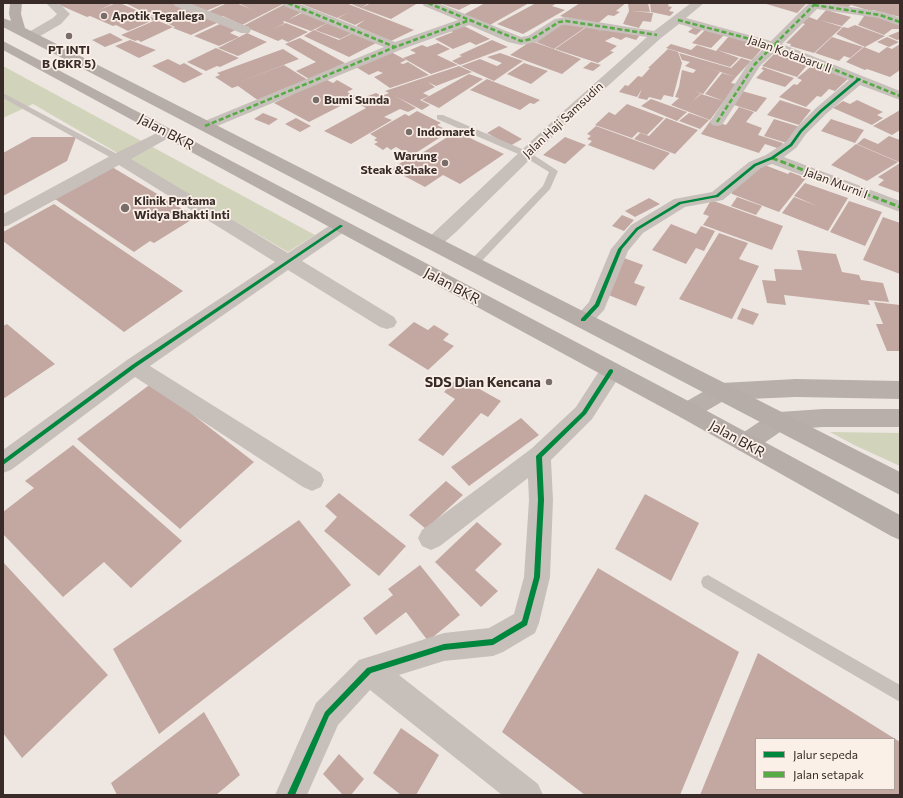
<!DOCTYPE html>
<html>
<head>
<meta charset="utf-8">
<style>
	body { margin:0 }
	#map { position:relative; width:903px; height:798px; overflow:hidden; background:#eee7e1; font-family:Commissioner,sans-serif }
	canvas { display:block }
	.frame { position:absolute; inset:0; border:4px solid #382b28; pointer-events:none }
	.legend { position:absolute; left:755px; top:738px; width:140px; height:52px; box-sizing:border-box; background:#fbf0e8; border:1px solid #ada19b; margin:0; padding:5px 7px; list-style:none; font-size:12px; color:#382b28 }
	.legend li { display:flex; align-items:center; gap:8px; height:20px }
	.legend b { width:20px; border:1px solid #ada19b }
</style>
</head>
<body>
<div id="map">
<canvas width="903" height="798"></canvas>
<div class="frame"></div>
<ul class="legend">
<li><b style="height:5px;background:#00873e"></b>Jalur sepeda</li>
<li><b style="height:5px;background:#55ab44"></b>Jalan setapak</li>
</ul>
</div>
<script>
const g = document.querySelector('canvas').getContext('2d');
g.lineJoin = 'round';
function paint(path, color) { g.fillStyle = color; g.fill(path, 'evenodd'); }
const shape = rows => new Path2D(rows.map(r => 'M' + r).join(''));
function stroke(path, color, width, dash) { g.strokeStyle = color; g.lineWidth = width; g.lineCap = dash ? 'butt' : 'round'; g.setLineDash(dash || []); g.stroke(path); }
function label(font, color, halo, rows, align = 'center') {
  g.font = font + ' Commissioner,sans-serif'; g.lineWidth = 3.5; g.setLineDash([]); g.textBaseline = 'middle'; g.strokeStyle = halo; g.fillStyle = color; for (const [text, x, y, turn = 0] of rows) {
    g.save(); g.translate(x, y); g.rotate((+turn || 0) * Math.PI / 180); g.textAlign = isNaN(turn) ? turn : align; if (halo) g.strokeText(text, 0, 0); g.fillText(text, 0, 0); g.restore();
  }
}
paint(shape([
	[3,66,315,235,288,252,33,104,3,118],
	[830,432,900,433,900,466,854,445]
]), '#d1d4ba');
paint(shape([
	[55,3,114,3,99,10,116,3,120,3,156,19,128,31,116,25,113,26,90,16,87,17],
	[125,3,176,3,219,22,191,35,173,28,198,16,175,27],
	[188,3,225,3,206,11],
	[227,3,236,3,251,9,238,3,285,3,242,25,223,16,221,17,208,12],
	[287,3,305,10,288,20,306,11,356,31,340,39,315,30,329,22,311,31,284,21,283,22,285,23,273,29,286,23,308,32,288,42,282,39,278,41,243,26],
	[299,3,346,3,414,30,391,41,356,26,365,20,355,25,338,18,350,12,337,18],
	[349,3,369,3,361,8],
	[371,3,418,3,391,19,361,8],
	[439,3,473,3,459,10],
	[485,3,529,3,490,25,463,15],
	[536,3,557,3,552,6,565,10,523,34,497,24],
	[580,3,626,3,616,11,620,12,614,16,608,15,597,24,577,21,560,16],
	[628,3,648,3,650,12,631,11,653,13,651,22,643,21,639,28,623,24,629,11],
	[650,3,669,3,668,6,672,7,669,11,674,12,670,16,651,12],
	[763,3,807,3,797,13],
	[827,3,854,3,851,5,855,3,900,3,900,17,873,10,871,11,851,5,847,8],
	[826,10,851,17,842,26,820,20,842,27,814,53,790,46,791,44,786,43,805,24,802,23,809,17,817,20],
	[866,13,900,24,900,29,892,29,884,35,858,25],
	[156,20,173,27,141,42,138,40,135,41,121,35],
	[222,23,237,29,230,33,239,37,219,46,194,36],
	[563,24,587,26,554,49,531,40],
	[692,24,704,28,696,35,688,32,693,28,689,27],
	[462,25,490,39,476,45,470,42,453,49,435,39,453,32,449,30],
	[855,25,885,36,865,47,836,34,843,27,848,28],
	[588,26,601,28,599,32,602,28,640,35,636,40,626,37,621,40,613,37,605,41,617,46,610,51,614,52,598,63,555,49],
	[707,28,726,33,711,48,692,43],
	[314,30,339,40,357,31,380,41,349,57,304,36],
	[900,31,900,39,897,40,888,36],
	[110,33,123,40,105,47,92,40],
	[247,33,267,42,238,56,218,48],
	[730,35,766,44,752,60,717,50,739,58,730,67,666,48,671,44,691,50,697,45,716,51],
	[832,37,863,47,850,58,844,56,839,61,815,53],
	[887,37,899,42,889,47,877,42],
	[300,38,345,63,309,79,296,71,316,62,285,44],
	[130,40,140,44,156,50,139,58,115,46],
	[492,40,508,47,460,65,452,61,462,56,459,55],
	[531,41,581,59,562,74,510,55],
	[438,43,450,49,437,55,458,65,431,74,403,58,416,53,410,50,422,45,427,47],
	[900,44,900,70,890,77,867,69,865,70,846,62,864,47,879,53,887,47,892,49],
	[216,48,239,58,220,67,217,66,206,71,187,62],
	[283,49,299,59,234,84,284,65,308,80,259,101,238,86,232,88,215,77,220,75,217,73],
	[668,49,678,52,682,63,673,97,664,95,661,100,649,97,647,100,638,98,642,89,637,97,619,92,625,85,628,86,638,76,642,77,650,68,648,68],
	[389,51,406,60,400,63,403,64,408,62,429,75,390,88,374,77,383,73,378,71,369,75,356,67],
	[500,53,523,61,494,81,461,66,480,59,497,66,502,63,487,57],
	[679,53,731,68,741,58,751,61,736,77,705,67,720,72,703,94,694,91,701,93,692,102,701,94,724,101,710,120,671,105,679,98,675,97,679,87,682,70,693,73,696,70,685,66,690,62,682,60],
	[775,53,809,63,797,77,762,66],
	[168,59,180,65,184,63,203,74,184,83,152,66],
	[591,62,601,65,593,71,583,68],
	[524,63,548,71,531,84,507,74],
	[814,64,851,76,835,91,829,89,821,97,817,96,806,107,779,97,794,84,797,85,802,80,797,78],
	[459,66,472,72,436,86,428,82,435,87,423,93,429,96,420,100,430,105,422,110,395,96,416,108,408,112,400,109,384,117,392,120,351,144,324,131,366,108,357,103,363,101,360,99,376,93,382,96,389,93,385,91],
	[763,67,794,78,785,87,756,78,764,70,761,69],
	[722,73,736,77,731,83,736,84,724,101,705,94],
	[469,74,483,79,439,108,422,100],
	[325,79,333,83,337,80,353,89,347,92,358,97,309,122,274,103],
	[487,79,540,100,534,104,530,103,520,110,470,90],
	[742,91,767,98,756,112,731,104],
	[651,99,687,112,677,121,641,106],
	[780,100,811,110,799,125,767,115],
	[857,100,883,112,877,115,883,118,872,125,833,108,843,101,850,104],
	[627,104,664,118,647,135,638,132,632,138,595,125,609,112,615,115],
	[739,107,754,112,746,122,762,128,758,135,783,143,780,149,765,144,759,153,701,134,711,120,726,125],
	[900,110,900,130,892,135,873,126],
	[417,111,441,123,437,125,447,130,442,134,444,135,411,156,396,147,391,150,387,147,383,150,374,144,378,142,374,140,377,138,370,134,405,114,409,116],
	[263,113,278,119,269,125,254,119],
	[689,113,709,120,700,129,679,121],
	[296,118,311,126,300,132,285,124],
	[666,118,698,130,675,154,634,139,640,133,649,136],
	[774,119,800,127,790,144,764,136],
	[831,119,864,130,855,143,821,131],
	[499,126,522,139,510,146,487,133],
	[596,126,670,153,654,170,588,145,592,141,587,139,591,136,587,134],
	[455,131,504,154,460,184,443,175,425,187,391,169,410,157,414,158,449,136,447,135],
	[889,136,900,140,899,162,857,144,864,138,878,144],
	[32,137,76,137,67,161,3,196,3,153],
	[565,137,586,145,565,164,543,155],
	[856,144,898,162,867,181,831,165],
	[900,163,900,193,878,185,884,180,878,177],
	[762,164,788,174,790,172,806,178,779,212,732,194,731,188],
	[112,167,196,217,154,243,150,241,134,252,55,199],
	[805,183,848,198,828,231,782,213,794,197,817,206,794,196],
	[737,197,762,206,756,215,731,206],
	[649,198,660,204,635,217,625,211],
	[711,200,783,226,772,250,703,225,709,216,703,214],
	[849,201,882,212,865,246,830,232],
	[54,204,183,291,124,332,3,241,3,232],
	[622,215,634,220,624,231,612,226],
	[883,217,900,223,900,274,863,260],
	[671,224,696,234,701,226,715,231,704,251,696,248,686,264,652,250],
	[719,233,748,243,739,259,759,266,732,319,679,299],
	[797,250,836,254,842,272,859,275,861,280,883,283,889,302,868,300,870,305,784,295,786,305,767,303,762,280,776,281,774,269,802,270],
	[624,258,643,265,634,283,645,287,636,306,606,294],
	[874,302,900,305,900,351,887,351,876,324,883,324],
	[742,308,759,314,753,325,737,319],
	[414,322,428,330,434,325,449,334,443,340,454,346,428,370,388,345],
	[7,324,55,364,3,399,3,326],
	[458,377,501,401,488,417,481,413,443,456,418,440,455,399,444,392],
	[152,383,254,462,180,529,77,439],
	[521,418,539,435,469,486,451,467],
	[73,445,182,541,131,588,104,562,63,597,3,534,3,512,34,488,25,481],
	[446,481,463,495,426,529,409,515],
	[339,493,406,546,379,576,324,531,337,517,325,506],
	[645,494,699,523,671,581,615,549],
	[299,520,351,585,159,734,113,649],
	[477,522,502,544,475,570,498,591,481,607,435,562],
	[3,562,108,675,22,758,3,733],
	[420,565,460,615,428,641,406,612,376,635,363,618,393,595,388,589],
	[598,568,739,652,680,795,585,795,502,732],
	[758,653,900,742,900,795,700,795],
	[756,739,894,739,894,789,756,789],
	[204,712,240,775,216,795,117,795,111,783],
	[401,728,439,755,416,795,401,795,373,773],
	[339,754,364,779,351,795,343,795,323,774]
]), '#c3a8a2');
paint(shape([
	[3,93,121,156,122,158,121,160,115,160,3,98,3,93],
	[437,115,443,115,529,152,558,171,550,189,477,266,473,267,469,266,468,264,469,262,543,186,549,172,523,156,437,119,437,115],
	[708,575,900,685,900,702,703,587,701,582,703,577,708,575]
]), '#c7bfba');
paint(shape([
	[46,3,59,3,70,14,61,24,35,39,27,39,25,36,27,33,53,18,57,14,46,3],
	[173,3,189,3,249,27,251,30,249,33,241,33,175,6,173,3],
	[282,3,298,3,395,42,458,20,424,6,422,3,438,3,521,37,528,36,555,19,566,17,654,31,691,3,704,3,686,18,771,41,809,3,824,3,884,12,900,18,900,26,878,18,817,9,782,44,900,91,900,100,860,85,826,114,806,134,796,148,784,157,900,201,900,212,772,164,761,168,723,200,685,207,643,233,628,251,604,310,590,325,583,327,576,325,573,320,589,302,611,249,631,225,674,199,712,192,749,162,766,155,786,142,796,128,816,108,849,80,776,51,760,66,722,125,717,126,712,125,710,122,748,64,765,47,679,24,661,38,568,122,456,232,439,247,433,249,427,247,424,243,427,239,558,116,647,37,566,25,562,25,537,42,521,45,508,42,469,25,400,50,210,129,205,131,200,129,197,126,200,123,384,47,284,6,282,3],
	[167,128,172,130,175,133,172,136,131,159,288,253,335,222,341,220,347,222,350,226,347,230,302,261,394,317,397,322,394,327,387,329,380,327,288,270,150,366,321,473,324,480,321,487,312,491,303,487,135,377,11,470,3,473,3,450,127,360,275,262,119,165,9,225,3,227,3,214,112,155,167,128],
	[611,363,619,365,622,371,619,377,592,419,551,460,553,500,550,577,539,623,535,633,503,652,493,656,444,661,399,675,538,784,543,795,502,795,370,690,338,725,307,795,275,795,316,703,359,660,444,633,489,628,514,614,524,577,529,500,528,478,440,546,431,550,422,546,418,538,422,530,531,449,576,407,603,365,611,363]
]), '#c7bfba');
paint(shape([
	[796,379,900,381,900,399,796,397,725,400,696,417,688,420,680,417,677,411,680,405,713,386,721,383,796,379],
	[823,409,900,409,900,427,823,427,783,430,754,450,746,453,738,450,734,443,738,436,771,414,779,412,823,409]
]), '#b8afaa');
paint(shape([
	[10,3,22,3,21,14,25,28,900,472,900,495,3,27,3,18,11,21,9,14,10,3],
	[3,41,696,405,900,515,900,540,891,536,680,417,3,50,3,41]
]), '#b6ada9');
stroke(shape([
	[288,3,395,47],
	[428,3,521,41,532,39,559,22,566,21,657,35],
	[814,5,880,15,900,22],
	[678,20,773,45,900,96],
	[717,122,755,64,816,3],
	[205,126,395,47,470,20]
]), '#55ab44', 2.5, [5, 2.5]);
stroke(shape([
	[772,158,900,207]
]), '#55ab44', 3, [6, 3]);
paint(shape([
	[858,78,861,79,822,112,802,132,792,146,773,159,756,166,718,197,681,204,638,230,622,249,599,306,585,321,581,321,581,319,595,304,618,249,636,228,679,202,716,195,754,164,771,157,790,144,800,130,820,110,858,78],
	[340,225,341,225,343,226,136,367,3,465,3,460,132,365,340,225],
	[611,369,613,370,613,372,586,414,542,457,544,500,540,577,527,625,493,645,444,650,371,673,329,716,295,795,287,795,325,712,367,668,444,644,492,639,522,621,534,577,538,500,536,456,582,412,609,370,611,369]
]), '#00873e');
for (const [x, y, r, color] of [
	[104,16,4,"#786d69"],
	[69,36,4,"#786d69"],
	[316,100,4,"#786d69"],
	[409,132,4,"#786d69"],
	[445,163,4,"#786d69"],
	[125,208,5,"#786d69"],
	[549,382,4,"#786d69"]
]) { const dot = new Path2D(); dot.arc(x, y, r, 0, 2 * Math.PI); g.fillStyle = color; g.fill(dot); stroke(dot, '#fbf0e8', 1.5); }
label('bold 12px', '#382b28', '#fbf0e8', [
	["Apotik Tegallega",112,16],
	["PT INTI",69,50,"center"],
	["B (BKR 5)",69,64,"center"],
	["Bumi Sunda",324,100],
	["Indomaret",417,132],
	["Warung",437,156,"right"],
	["Steak &Shake",437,170,"right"],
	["Klinik Pratama",134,201],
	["Widya Bhakti Inti",134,215]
], 'left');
label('12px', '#382b28', '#fbf0e8', [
	["Jalan Kotabaru II",790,54,20],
	["Jalan Haji Samsudin",563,120,-43],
	["Jalan Murni I",836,183,21]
]);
label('14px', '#382b28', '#fbf0e8', [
	["Jalan BKR",166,132,28],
	["Jalan BKR",452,286,28],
	["Jalan BKR",737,439,29]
]);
label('bold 14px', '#382b28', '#fbf0e8', [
	["SDS Dian Kencana",541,382]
], 'right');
</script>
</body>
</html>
